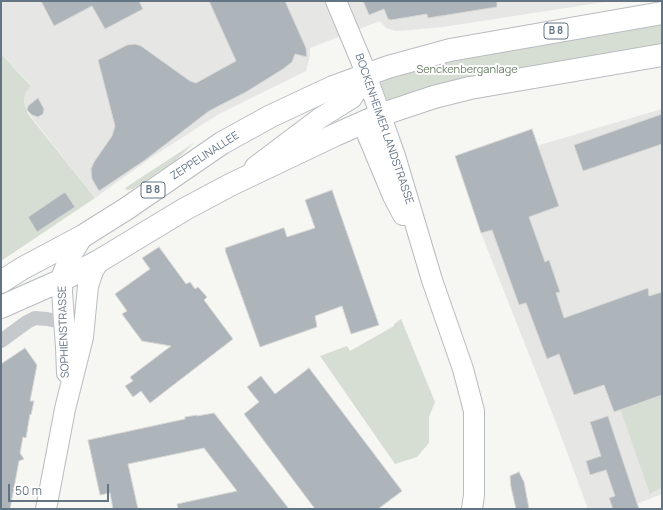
<!DOCTYPE html>
<html>
<head>
<meta charset="utf-8">
<style>
	body { margin:0 }
	#map { position:relative; width:663px; height:510px; overflow:hidden; background:#f6f6f2; font-family:Manrope,sans-serif }
	canvas { display:block }
	.frame { position:absolute; inset:0; border:2px solid #637485; pointer-events:none }
	.scale { position:absolute; left:8px; top:484px; width:101px; height:18px; box-sizing:border-box; border:2px solid #637485; border-top:0; padding-left:5px; font-size:12px; line-height:14px; white-space:nowrap; color:#637485; -webkit-text-stroke:3px #fff; paint-order:stroke }
</style>
</head>
<body>
<div id="map">
<canvas width="663" height="510"></canvas>
<div class="frame"></div>
<div class="scale">50 m</div>
</div>
<script>
const g = document.querySelector('canvas').getContext('2d');
g.lineJoin = 'round';
function paint(path, color) { g.fillStyle = color; g.fill(path, 'evenodd'); }
const shape = rows => new Path2D(rows.map(r => 'M' + r).join(''));
function stroke(path, color, width, dash) { g.strokeStyle = color; g.lineWidth = width; g.lineCap = dash ? 'butt' : 'round'; g.setLineDash(dash || []); g.stroke(path); }
function label(font, color, halo, rows, align = 'center') {
  g.font = font + ' Manrope,sans-serif'; g.lineWidth = 4; g.setLineDash([]); g.textBaseline = 'middle'; g.strokeStyle = halo; g.fillStyle = color; for (const [text, x, y, turn = 0] of rows) {
    g.save(); g.translate(x, y); g.rotate((+turn || 0) * Math.PI / 180); g.textAlign = isNaN(turn) ? turn : align; if (halo) g.strokeText(text, 0, 0); g.fillText(text, 0, 0); g.restore();
  }
}
paint(shape([
	[1,1,611,1,443,27,411,30,395,31,386,28,380,21,310,48,310,56,306,71,219,114,152,157,95,198,26,110,24,99,26,92,31,85,1,54],
	[662,109,662,494,624,509,588,509,558,428,481,233,455,156,475,164]
]), '#e6e7e5');
paint(shape([
	[662,23,662,47,390,103,387,101,381,84,382,81,392,77,462,57],
	[1,54,31,86,26,92,24,99,25,106,28,114,95,198,1,261],
	[194,143,176,160,133,189,127,190,125,188],
	[401,319,435,402,429,417,429,443,417,457,395,464,320,356,347,346,350,351,394,326,394,324],
	[662,384,662,487,650,494,617,400]
]), '#d6ded3');
const building = shape([
	[41,1,139,1,143,9,105,29,92,6,54,26,41,1],
	[209,1,285,1,306,48,307,57,295,54,292,62,283,69,246,92,209,111,145,160,99,191,92,179,91,169,94,162,112,136,115,126,98,60,127,45,135,44,141,46,190,81,196,83,236,61,209,1],
	[363,1,497,1,497,7,428,18,427,14,391,20,388,19,384,9,369,15,363,1],
	[38,98,44,109,43,114,38,117,32,115,27,110,28,106,38,98],
	[662,114,662,144,583,171,574,145,662,114],
	[532,129,559,206,529,217,545,262,549,260,560,292,556,293,564,318,648,288,649,296,662,292,662,395,614,412,604,385,574,395,559,354,547,359,526,303,519,305,492,230,481,233,455,156,532,129],
	[332,190,379,325,351,334,342,306,315,316,317,327,260,347,225,250,226,250,225,248,283,228,284,228,287,237,315,228,305,200,332,190],
	[65,192,75,207,37,232,28,217,65,192],
	[159,247,186,284,190,282,195,289,198,287,207,297,204,300,233,339,150,403,141,391,133,397,125,386,133,381,130,377,171,346,142,341,122,314,127,311,115,294,150,269,142,258,159,247],
	[25,348,37,365,30,401,34,401,31,415,30,414,26,438,23,437,20,453,24,459,19,461,10,509,1,509,1,364,25,348],
	[309,368,402,491,378,509,315,509,244,414,259,402,247,387,261,376,275,394,309,368],
	[214,413,289,509,178,509,177,504,237,491,204,448,128,464,138,509,113,509,110,493,100,495,88,440,185,419,185,417,197,415,197,416,214,413],
	[608,416,639,509,613,509,609,498,615,496,606,470,590,475,586,461,601,456,590,422,608,416],
	[519,472,524,482,529,509,516,509,511,487,510,476,519,472]
]);
paint(building, '#adb4ba');
stroke(building, '#d7d7d5', 1);
const secondary = shape([
	[336,1,362,63,395,156,432,280,463,369,474,411,474,495,472,509],
	[363,124,393,196,403,215],
	[255,167,320,118,352,98,366,75],
	[67,373,66,347,62,292,63,273,70,257,83,236],
	[46,509,65,409,83,337,88,286,93,271,99,261]
]);
const primary = shape([
	[1,282,23,268,83,236,126,209,222,143,271,116,333,87,388,67,450,50,662,13],
	[1,307,62,280,99,261,185,209,232,184,335,135,380,115,434,97,470,88,662,55]
]);
stroke(secondary, '#b7bcc1', 22);
stroke(primary, '#b8bcc0', 24);
stroke(shape([
	[1,341,27,322,35,318,47,319,65,323]
]), '#c5c9cc', 14);
stroke(secondary, '#fff', 20);
stroke(primary, '#fff', 22);
for (const [x, y, w] of [
	[556,31,24],
	[153,190,24]
]) { const box = new Path2D(); box.roundRect(x - w / 2, y - 8, w, 16, 3); g.fillStyle = '#fff'; g.fill(box); stroke(box, '#637485', 1); }
label('bold 10px', '#637485', null, [
	["B 8",556,31],
	["B 8",153,190]
]);
label('11px', '#667c62', '#fff', [
	["Senckenberganlage",467,70]
]);
label('11px', '#637485', '#fff', [
	["BOCKENHEIMER LANDSTRASSE",384,129,71],
	["ZEPPELINALLEE",205,156,-33],
	["SOPHIENSTRASSE",64,332,-92]
]);
</script>
</body>
</html>
